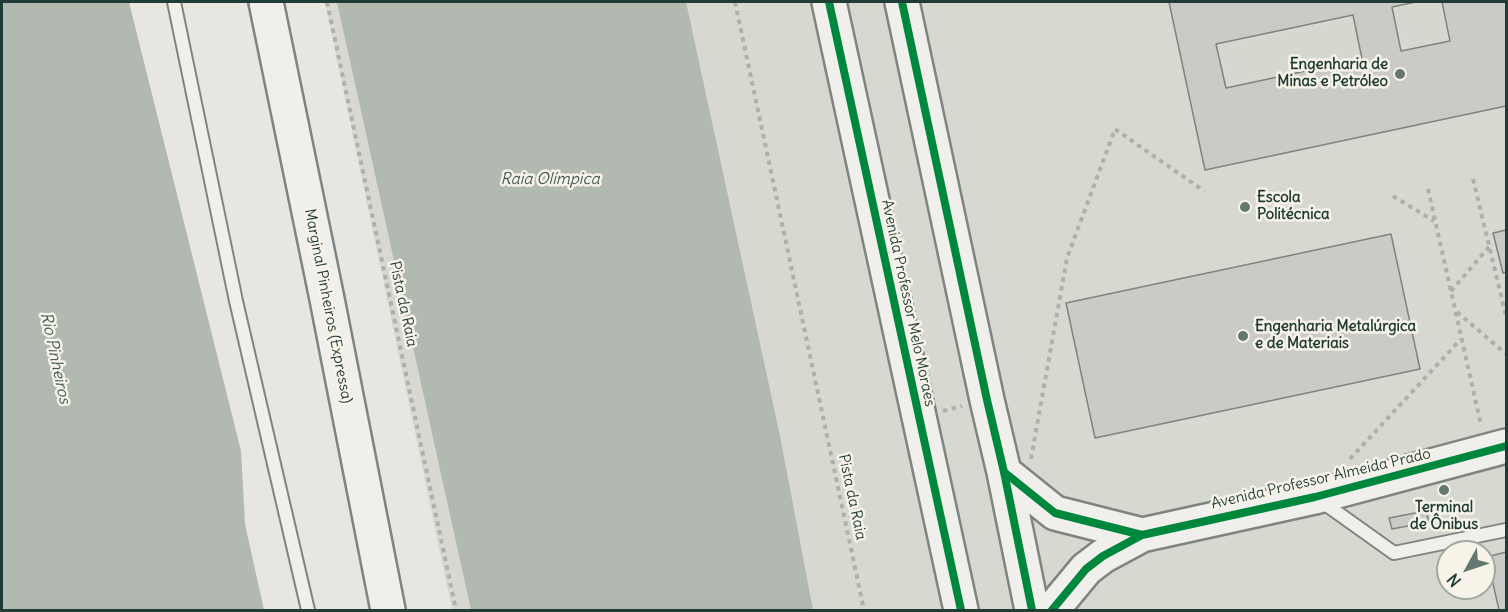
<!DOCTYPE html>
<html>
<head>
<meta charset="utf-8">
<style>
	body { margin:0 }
	#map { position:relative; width:1508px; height:612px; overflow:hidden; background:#e7e6e0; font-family:Delius,sans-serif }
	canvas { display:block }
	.frame { position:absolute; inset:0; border:3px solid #1f3d34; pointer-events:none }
	.north { position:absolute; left:1436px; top:540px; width:60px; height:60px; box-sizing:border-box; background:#f7f3e8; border:2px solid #a1aaa0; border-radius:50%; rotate:230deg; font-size:16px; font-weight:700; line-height:24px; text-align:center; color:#1f3d34 }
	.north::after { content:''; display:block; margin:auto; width:21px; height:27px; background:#657870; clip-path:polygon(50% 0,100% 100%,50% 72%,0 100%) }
</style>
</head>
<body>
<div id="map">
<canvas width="1508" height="612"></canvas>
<div class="frame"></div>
<div class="north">N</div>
</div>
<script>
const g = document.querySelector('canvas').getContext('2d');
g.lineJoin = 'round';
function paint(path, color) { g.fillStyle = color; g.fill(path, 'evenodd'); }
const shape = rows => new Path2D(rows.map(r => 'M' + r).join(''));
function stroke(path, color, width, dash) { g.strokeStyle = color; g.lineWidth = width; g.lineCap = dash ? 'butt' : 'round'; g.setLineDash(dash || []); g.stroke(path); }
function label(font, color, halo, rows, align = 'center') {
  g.font = font + ' Delius,sans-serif'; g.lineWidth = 5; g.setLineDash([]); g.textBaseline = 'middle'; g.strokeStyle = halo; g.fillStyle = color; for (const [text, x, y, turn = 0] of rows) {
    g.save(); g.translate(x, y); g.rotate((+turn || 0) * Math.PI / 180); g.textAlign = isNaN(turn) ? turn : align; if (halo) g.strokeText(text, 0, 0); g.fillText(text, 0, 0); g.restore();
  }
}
paint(shape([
	[325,2,1506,2,1506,610,452,610],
	[1448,552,1484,552,1484,588,1448,588]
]), '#d7d9d0');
paint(shape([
	[1429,2,1438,2,1447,39,1403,48,1395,9],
	[1350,19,1358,57,1228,84,1220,46]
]), '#d6d8cf');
paint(shape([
	[2,2,129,2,241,451,245,524,264,610,2,610],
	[337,2,686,2,780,436,813,610,471,610]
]), '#b2b9b0');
const building = shape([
	[1169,2,1416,2,1392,7,1401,51,1450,41,1442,2,1506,2,1506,106,1205,170,1169,2],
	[1353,15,1362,59,1226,88,1216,44,1353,15],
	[1506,230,1506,272,1503,273,1493,233,1506,230],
	[1391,234,1420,369,1095,438,1066,303,1391,234],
	[1426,511,1429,522,1392,529,1389,518,1426,511],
	[1506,552,1506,610,1499,610,1487,557,1506,552]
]);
paint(building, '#cacbc6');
stroke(building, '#7e847f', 1.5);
const lane = shape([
	[174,2,236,301,308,610],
	[1321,501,1394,553,1506,530]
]);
const secondary = shape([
	[829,2,961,610],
	[902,2,987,400,1004,472,1032,610],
	[1004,472,1055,513,1142,535],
	[1052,610,1086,569,1103,556,1142,535,1315,497,1506,446]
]);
const highway = shape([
	[266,2,327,299,388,610]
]);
stroke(lane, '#7e847f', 16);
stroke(secondary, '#7e847f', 38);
stroke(highway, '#7e847f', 38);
stroke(shape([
	[327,2,456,610],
	[735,2,864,610],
	[1473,179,1506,316],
	[1428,189,1481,425],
	[1393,196,1434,221],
	[1451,291,1489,247],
	[1457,312,1506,354],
	[943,411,962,406],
	[1031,459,1067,258,1115,129,1204,191],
	[1350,459,1461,339]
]), '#aeb0ac', 4, [4.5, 4.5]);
stroke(lane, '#f0efeb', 12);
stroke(secondary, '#f0efeb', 33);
stroke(highway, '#f0efeb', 33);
stroke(shape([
	[829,2,961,610],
	[902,2,987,400,1004,472,1032,610],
	[1004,472,1055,513,1142,535],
	[1052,610,1086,569,1103,556,1142,535,1315,497,1506,446]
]), '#00873e', 8);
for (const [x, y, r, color] of [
	[1400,74,6,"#657870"],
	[1245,207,6,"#657870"],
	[1243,336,6,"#657870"],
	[1444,490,6,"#657870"]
]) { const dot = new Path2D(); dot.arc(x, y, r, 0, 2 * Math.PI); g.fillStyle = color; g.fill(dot); stroke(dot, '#f7f3e8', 2); }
label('bold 15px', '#1f3d34', '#f7f3e8', [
	["Engenharia de",1388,65,"right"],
	["Minas e Petróleo",1388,82,"right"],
	["Escola",1257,198],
	["Politécnica",1257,215],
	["Engenharia Metalúrgica",1255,327],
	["e de Materiais",1255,344],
	["Terminal",1444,508,"center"],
	["de Ônibus",1444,525,"center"]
], 'left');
label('15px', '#1f3d34', '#f7f3e8', [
	["Avenida Professor Melo Moraes",908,303,78],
	["Pista da Raia",403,304,78],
	["Marginal Pinheiros (Expressa)",328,306,79],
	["Avenida Professor Almeida Prado",1321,479,-13],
	["Pista da Raia",852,497,78]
]);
label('italic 16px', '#445c53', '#f7f3e8', [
	["Raia Olímpica",550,179],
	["Rio Pinheiros",55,358,78]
]);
</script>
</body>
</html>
